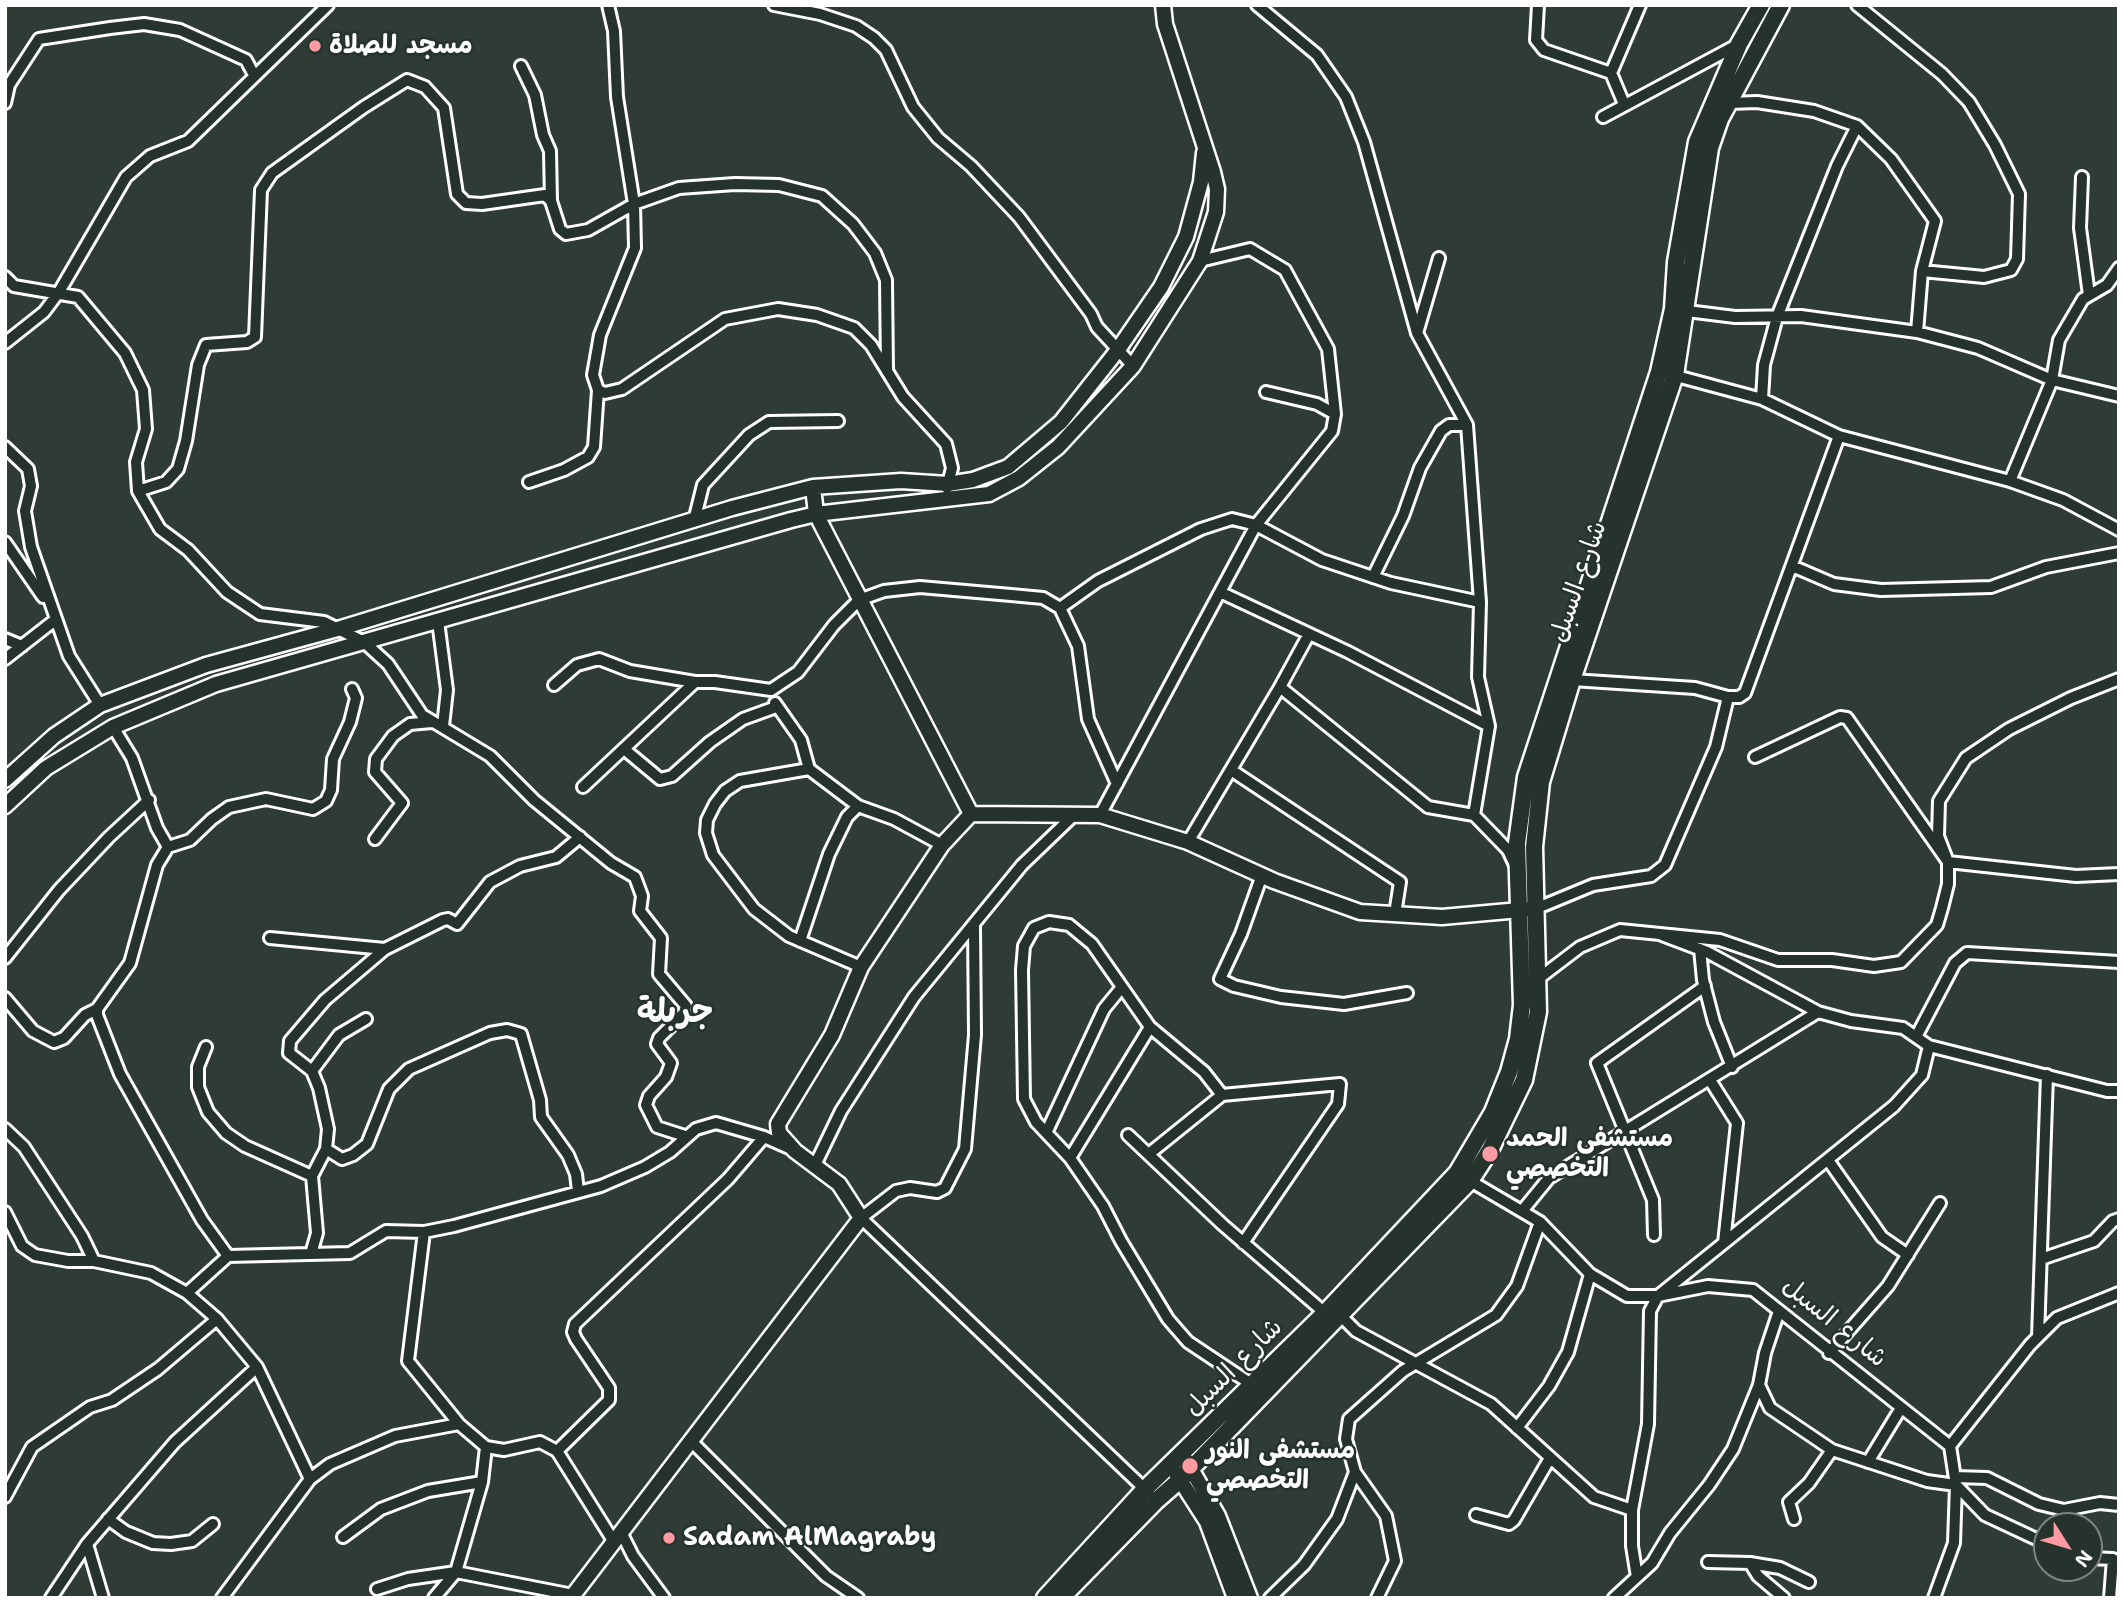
<!DOCTYPE html>
<html>
<head>
<meta charset="utf-8">
<style>
	body { margin:0 }
	#map { position:relative; width:2124px; height:1603px; overflow:hidden; background:#2f3b35; font-family:"Shantell Sans",sans-serif }
	canvas { display:block }
	.frame { position:absolute; inset:0; border:7px solid #fff; pointer-events:none }
	.north { position:absolute; left:2033px; top:1512px; width:70px; height:70px; box-sizing:border-box; background:#26332d; border:2px solid #7d8581; border-radius:50%; rotate:127deg; font-size:19px; font-weight:700; line-height:28px; text-align:center; color:#fff }
	.north::after { content:''; display:block; margin:auto; width:24px; height:32px; background:#ff9aa2; clip-path:polygon(50% 0,100% 100%,50% 72%,0 100%) }
</style>
</head>
<body>
<div id="map">
<canvas width="2124" height="1603"></canvas>
<div class="frame"></div>
<div class="north">N</div>
</div>
<script>
const g = document.querySelector('canvas').getContext('2d');
g.lineJoin = 'round';
const shape = rows => new Path2D(rows.map(r => 'M' + r).join(''));
function stroke(path, color, width, dash) { g.strokeStyle = color; g.lineWidth = width; g.lineCap = dash ? 'butt' : 'round'; g.setLineDash(dash || []); g.stroke(path); }
function label(font, color, halo, rows, align = 'center') {
  g.font = font + ' "Shantell Sans","Playpen Sans Arabic",sans-serif'; g.lineWidth = 5; g.setLineDash([]); g.textBaseline = 'middle'; g.strokeStyle = halo; g.fillStyle = color; for (const [text, x, y, turn = 0] of rows) {
    g.save(); g.translate(x, y); g.rotate((+turn || 0) * Math.PI / 180); g.textAlign = isNaN(turn) ? turn : align; if (halo) g.strokeText(text, 0, 0); g.fillText(text, 0, 0); g.restore();
  }
}
const street = shape([
	[608,5,614,31,617,97,634,204,635,248,600,335,593,375,598,390,605,393,622,389,725,319,778,309,817,315,854,328,871,345,903,397,946,444,952,468,947,488],
	[774,5,820,14,856,26,874,38,886,50,913,107,938,138,971,166,1019,217,1091,314,1097,327,1133,366],
	[1257,5,1317,55,1346,97,1364,142,1417,333,1467,425,1480,602,1478,677,1489,726,1474,815,1508,850,1515,865],
	[1538,5,1536,40,1544,50,1611,73,1624,104],
	[1857,5,1942,74,1969,102,1995,145,2019,194,2017,259,2011,270,1984,277,1922,271],
	[521,66,535,95,543,135,550,151,551,201],
	[1611,73,1640,5],
	[5,103,9,85,39,39,110,28,144,24,180,30,246,60,254,75],
	[1729,103,1757,102,1814,111,1857,126,1891,159,1935,221,1922,271,1917,332],
	[1603,117,1739,44],
	[2082,177,2080,228,2089,295],
	[5,277,14,286,78,297,125,353,143,390,146,429,136,462,138,491,160,529,188,550,227,592,260,614,324,622,364,642,388,664,422,715,490,756,534,800,611,863,635,877,642,896,640,911,661,938,659,974,686,1006,684,1013,659,1038,657,1044,671,1063,666,1077,649,1096,646,1105,657,1127,685,1136],
	[1679,310,1735,317,1801,316,1917,332,1978,348,2052,380,2119,396],
	[1417,333,1439,258],
	[5,343,44,312,59,292,126,177,150,156,188,141,328,5],
	[1266,392,1317,404,1335,414],
	[1762,399,1764,365,1777,317,1837,166,1857,126],
	[1839,436,2010,481,2063,500,2119,530],
	[5,447,28,469,31,486,25,511,31,547,69,656,100,705],
	[2010,481,2052,380,2059,340,2083,299,2107,285,2119,268],
	[529,482,564,470,588,457,594,447,598,390],
	[138,491,166,482,178,469,186,441,198,365,206,345,247,342,255,337,261,190,272,173,364,107,407,80,425,87,444,108,457,194,466,203,482,204,545,195,551,201,560,229,566,234,588,230,634,204,679,188,735,184,779,185,822,196,853,224,875,253,886,280,887,371],
	[694,521,703,485,749,435,769,422,838,421],
	[5,542,43,597],
	[1792,566,1834,584,1881,590,1991,587,2046,567,2119,553],
	[1373,577,1403,516,1420,468,1441,431,1449,425,1467,425],
	[1222,593,1348,652,1489,726],
	[1060,608,1078,646,1088,719,1117,784],
	[438,621,447,690,443,726],
	[5,639,22,646],
	[5,659,55,620],
	[1572,680,1695,688,1728,697,1739,697,1745,693,1839,436,1762,399,1669,374],
	[554,685,577,665,599,659,630,671,695,682,715,682,771,690,798,672,834,625,859,600,884,591,920,587,1011,595,1043,598,1060,608,1098,581,1201,529,1232,519,1256,525,1322,560,1391,583,1480,602],
	[1280,687,1309,634],
	[775,703,801,740,809,769],
	[113,727,132,758,157,828,168,847,157,865,130,963,97,1009,97,1015,120,1074,202,1220,228,1256,350,1253,386,1231,424,1232,454,1226,601,1186,645,1167,670,1152,696,1129,716,1123,764,1137,789,1148],
	[624,749,660,779,672,776,710,742,743,719,776,707],
	[1755,757,1840,717,1847,718,1948,862,2076,876,2119,874],
	[1231,770,1400,882,1395,914],
	[583,787,695,682],
	[1100,815,1256,525,1332,431,1335,414,1328,349,1285,270,1250,249,1200,261],
	[375,839,402,803,375,772,376,759,393,736,410,724,432,722],
	[1188,842,1280,687,1428,807,1474,815],
	[168,847,190,840,212,819,229,807,266,799,313,809,326,801,331,790,333,759,350,722,356,698,352,689],
	[1262,875,1241,934,1220,979,1234,986,1281,997,1344,1004,1407,993],
	[1535,909,1593,885,1651,876,1665,865,1716,747,1728,697],
	[974,927,975,1035,965,1149,945,1188,937,1192,910,1188,896,1191,861,1218,1149,1493],
	[270,938,385,949],
	[800,941,829,854,847,817,858,806],
	[1700,949,1703,980,1714,1022,1732,1067],
	[5,958,59,890,109,837,149,800],
	[861,967,789,936,754,909,713,855,706,833,707,820,715,804,725,791,740,781,809,769,858,806,894,819,942,845],
	[1538,979,1580,947,1620,930,1720,940,1778,960,1832,960,1874,966,1901,962,1937,925,1942,908,1948,884,1948,862,1938,836,1939,801,1966,758,2009,729,2071,698,2119,679],
	[5,998,33,1031,54,1042,64,1038,85,1015,97,1009],
	[1150,1027,1092,944,1069,925,1049,922,1034,928,1024,946,1022,970,1024,1099,1036,1122,1070,1158,1103,1206,1121,1241,1168,1319,1188,1342,1251,1384],
	[1916,1037,1955,963,1967,953,2119,962],
	[1929,1046,2107,1091,2119,1091],
	[206,1047,198,1067,198,1087,208,1112,226,1133,245,1146,312,1176],
	[312,1071,339,1035,366,1019],
	[1710,1080,1737,1123,1724,1243],
	[1222,1095,1340,1084,1338,1104,1243,1243],
	[5,1129,24,1147,82,1236,94,1261,151,1273,187,1293,217,1319,257,1367,310,1479],
	[1047,1131,1104,1009,1122,987],
	[1128,1135,1223,1225,1325,1313],
	[326,1149,342,1159,353,1155,367,1144,389,1089,409,1069,490,1033,507,1030,521,1034,540,1100,541,1117,568,1155,576,1174,578,1191],
	[1070,1158,1150,1027,1204,1072,1222,1095,1150,1153],
	[1828,1160,1882,1237,1908,1255],
	[815,1165,841,1111,914,997,1022,865,1073,816],
	[1467,1179,1540,1222,1590,1274,1627,1296,1658,1296,1708,1286,1753,1290,1950,1446,1956,1485,1954,1543,1934,1598],
	[1522,1211,1549,1178,1818,1012],
	[5,1212,22,1246,35,1255,68,1261,94,1261],
	[424,1232,408,1361,459,1424,486,1447,504,1450,540,1442,557,1451,614,1542],
	[1654,1235,1653,1200,1597,1063,1705,986],
	[311,1254,317,1233,312,1176,326,1149,328,1129,319,1088,312,1071,289,1053,290,1041,325,1000,385,949,443,920,448,919,457,924,490,882,520,866,556,857,580,837],
	[2041,1259,2094,1241,2113,1221,2119,1219],
	[187,1293,228,1256],
	[1779,1311,1765,1353,1759,1385,1770,1408,1832,1450,1927,1481,1956,1485,1985,1515,2047,1544],
	[1339,1314,1356,1331,1491,1404,1594,1497,1632,1510],
	[2038,1337,2047,1075],
	[1829,1353,1888,1286,1940,1203],
	[1517,1428,1549,1386,1568,1352,1590,1274],
	[691,1441,826,1576,858,1598],
	[1950,1446,2030,1345,2057,1318,2119,1293],
	[557,1451,609,1400,609,1388,576,1339,573,1332,575,1324,728,1179,764,1137],
	[1868,1462,1901,1408],
	[1355,1472,1386,1516,1395,1561,1377,1598],
	[1955,1477,1987,1478,2039,1504,2064,1510,2100,1503,2119,1505],
	[5,1497,32,1447,90,1407,112,1400,158,1369,217,1319],
	[1476,1515,1509,1524,1514,1520,1550,1458],
	[108,1519,126,1532,153,1543,171,1544,192,1541,213,1524],
	[1794,1519,1789,1502,1809,1483,1832,1450],
	[621,1532,633,1556,664,1598],
	[343,1537,381,1509,428,1491,482,1482],
	[87,1544,103,1598],
	[2089,1558,2113,1559,2110,1598],
	[1708,1562,1750,1563,1758,1576,1784,1598],
	[1750,1563,1780,1568,1809,1582],
	[1637,1577,1632,1546,1632,1510,1648,1424,1650,1311,1658,1296,1894,1106,1922,1075,1929,1046,1903,1028,1851,1021,1818,1012,1707,952,1662,935],
	[377,1589,408,1579,456,1572,482,1482,486,1447],
	[51,1598,87,1544,175,1442,257,1367],
	[222,1598,310,1479,330,1464,395,1436,459,1424],
	[434,1598,456,1572,573,1595],
	[1270,1598,1304,1565,1337,1519,1355,1472,1346,1439,1349,1419,1403,1371,1496,1315,1517,1286,1540,1222],
	[1614,1598,1652,1563,1670,1533,1709,1485,1733,1449,1759,1385]
]);
const secondary = shape([
	[813,487,816,514,971,814],
	[5,780,54,736,100,705,206,665,341,628,732,508,813,487,901,481,948,484,973,480,1008,467,1061,422,1117,351,1161,287,1186,237,1201,182,1204,153],
	[5,806,46,768,113,727,216,684,791,520,816,514,989,494,1019,478,1058,447,1133,366,1200,261,1216,212,1217,189,1213,172,1165,24,1163,5],
	[1186,1460,1218,1516,1250,1598],
	[1175,1472,1207,1522,1235,1598],
	[571,1598,861,1218,839,1184,795,1151,779,1133,778,1124,832,1035,861,967,942,845,971,814,1100,815,1188,842,1274,881,1360,912,1442,917,1531,909]
]);
const primary = shape([
	[1045,1598,1145,1489,1325,1313,1457,1173,1493,1112,1509,1072,1518,1039,1522,1005,1517,843,1526,777,1659,372,1673,309,1676,262,1697,142,1739,44,1761,5],
	[1061,1598,1157,1500,1181,1479,1470,1181,1490,1150,1524,1080,1538,1012,1534,847,1541,782,1572,680,1675,375,1710,148,1720,119,1781,5]
]);
stroke(street, '#fff', 16);
stroke(secondary, '#fff', 19);
stroke(primary, '#fff', 21);
stroke(street, '#26332d', 10);
stroke(secondary, '#26332d', 14);
stroke(primary, '#26332d', 16);
for (const [x, y, r, color] of [
	[315,46,7,"#ff9aa2"],
	[1490,1154,9,"#ff9aa2"],
	[1190,1466,9,"#ff9aa2"],
	[669,1538,7,"#ff9aa2"]
]) { const dot = new Path2D(); dot.arc(x, y, r, 0, 2 * Math.PI); g.fillStyle = color; g.fill(dot); stroke(dot, '#26332d', 2.5); }
label('bold 26px', '#fff', '#26332d', [
	["مسجد للصلاة",329,46],
	["مستشفى الحمد",1506,1139],
	["التخصصي",1506,1169],
	["مستشفى النور",1206,1451],
	["التخصصي",1206,1481],
	["Sadam AlMagraby",683,1538]
], 'left');
label('26px', '#fff', '#26332d', [
	["شارع السبل",1579,582,-71],
	["شارع السبل",1834,1323,39],
	["شارع السبل",1234,1368,-45]
]);
label('bold 33px', '#fff', '#26332d', [
	["جربلة",675,1013]
]);
</script>
</body>
</html>
